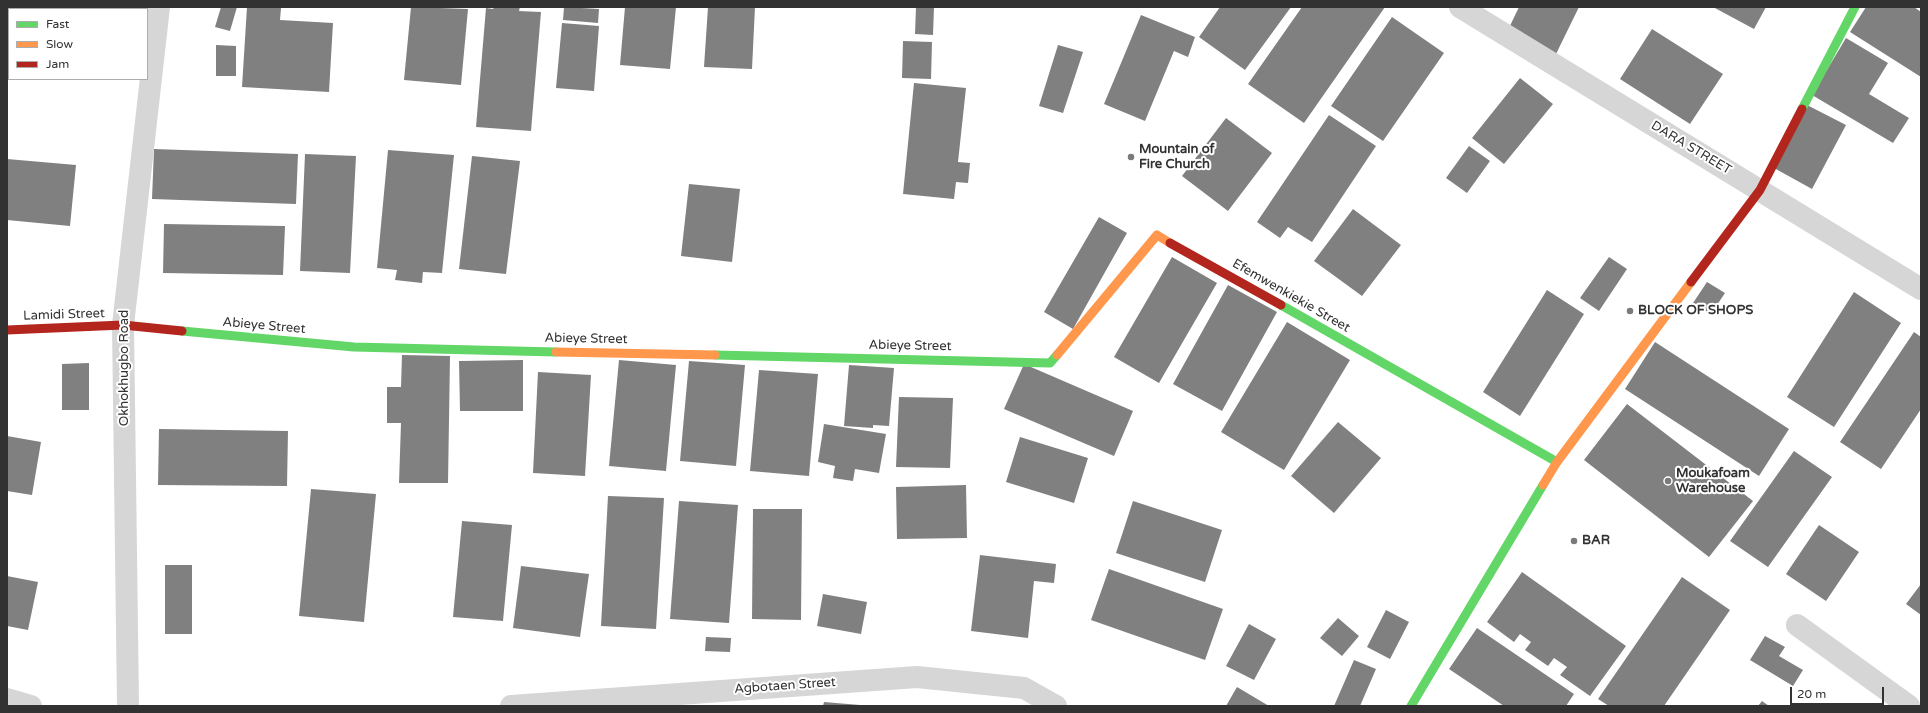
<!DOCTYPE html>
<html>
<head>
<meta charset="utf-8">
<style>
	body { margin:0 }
	#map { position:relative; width:1928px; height:713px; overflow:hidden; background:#fff; font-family:"Varela Round",sans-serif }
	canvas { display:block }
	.frame { position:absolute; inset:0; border:8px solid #323232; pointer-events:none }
	.legend { position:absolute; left:8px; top:8px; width:140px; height:72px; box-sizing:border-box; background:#fff; border:1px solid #adadad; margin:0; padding:5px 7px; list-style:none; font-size:12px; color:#323232 }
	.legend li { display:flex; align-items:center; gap:8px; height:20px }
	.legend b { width:20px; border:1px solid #adadad }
	.scale { position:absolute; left:1790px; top:687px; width:94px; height:18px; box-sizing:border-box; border:2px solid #323232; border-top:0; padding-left:5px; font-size:12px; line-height:14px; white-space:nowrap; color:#323232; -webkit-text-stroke:3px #fff; paint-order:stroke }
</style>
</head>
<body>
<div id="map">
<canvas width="1928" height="713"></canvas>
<div class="frame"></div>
<ul class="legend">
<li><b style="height:5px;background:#63d668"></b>Fast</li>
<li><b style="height:5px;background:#ff974d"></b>Slow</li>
<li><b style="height:5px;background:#b3261e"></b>Jam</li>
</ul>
<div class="scale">20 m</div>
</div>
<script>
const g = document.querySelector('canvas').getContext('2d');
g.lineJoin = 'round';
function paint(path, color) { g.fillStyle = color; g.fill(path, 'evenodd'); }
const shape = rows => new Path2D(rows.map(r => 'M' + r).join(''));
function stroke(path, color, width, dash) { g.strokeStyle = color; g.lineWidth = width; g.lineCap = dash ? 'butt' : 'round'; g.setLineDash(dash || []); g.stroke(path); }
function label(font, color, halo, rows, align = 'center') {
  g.font = font + ' "Varela Round",sans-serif'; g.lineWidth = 4; g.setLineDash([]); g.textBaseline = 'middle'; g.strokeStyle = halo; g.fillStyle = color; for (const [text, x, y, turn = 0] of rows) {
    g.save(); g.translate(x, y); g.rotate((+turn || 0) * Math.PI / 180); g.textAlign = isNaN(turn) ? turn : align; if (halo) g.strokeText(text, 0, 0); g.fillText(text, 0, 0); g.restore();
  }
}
paint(shape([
	[221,7,237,7,230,31,215,27],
	[247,7,281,8,280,20,333,23,329,92,242,87],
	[411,7,468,9,461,85,404,80],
	[494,7,520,7,519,11,541,12,531,131,476,127,486,8,493,9],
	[564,7,599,9,598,23,563,20],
	[625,7,676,7,670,69,620,65],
	[708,7,755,7,752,69,704,67],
	[916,7,934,7,933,35,915,34],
	[1220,7,1291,7,1245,70,1199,37],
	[1302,7,1385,7,1304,123,1248,84],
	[1519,7,1579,7,1556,54,1508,30],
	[1713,7,1766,7,1754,29],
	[1866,7,1914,7,1921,12,1921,77,1850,32],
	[1141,15,1195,37,1188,57,1174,51,1145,121,1104,104],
	[1392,17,1444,53,1383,141,1331,106],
	[562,23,599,26,594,91,556,88],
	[1652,29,1723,74,1690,124,1620,79],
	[1846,38,1888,63,1869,94,1909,118,1893,143,1812,95],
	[903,41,932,42,931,79,902,78],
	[216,45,236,46,236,76,216,76],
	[1058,45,1083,52,1063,113,1039,106],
	[1520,78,1553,104,1504,164,1472,138],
	[914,83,966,88,958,162,970,163,968,183,956,182,954,199,903,194],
	[1807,105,1846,125,1812,189,1774,168],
	[1329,115,1376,146,1312,242,1288,227,1280,238,1257,222],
	[1226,118,1272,153,1228,211,1182,176],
	[1469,146,1490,161,1467,193,1446,178],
	[154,149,298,154,296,204,152,199],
	[388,150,454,155,442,273,423,272,422,283,395,280,397,270,377,268],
	[305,154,356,156,350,273,300,271],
	[472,156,520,161,506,274,459,269],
	[7,159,76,165,70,226,7,220],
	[689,184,740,189,732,262,681,256],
	[1353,209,1401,245,1362,296,1314,261],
	[1099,217,1127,233,1073,329,1044,312],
	[164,224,285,226,283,275,163,273],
	[1172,257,1217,283,1159,383,1114,357],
	[1609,257,1627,269,1599,311,1580,298],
	[1707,282,1725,293,1711,314,1693,303],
	[1228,285,1277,312,1222,411,1173,384],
	[1547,290,1584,314,1520,416,1483,392],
	[1854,292,1901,323,1834,427,1787,397],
	[1287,322,1350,360,1284,470,1221,432],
	[1914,332,1921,337,1921,409,1881,469,1840,442],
	[1655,342,1789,429,1759,476,1625,389],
	[402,355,450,356,448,483,399,483,401,423,387,423,387,387,401,387],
	[523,360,523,411,460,411,459,361],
	[619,360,676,365,666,471,609,466],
	[689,361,745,365,736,466,680,461],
	[89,363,89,410,62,410,62,364],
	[1024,364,1133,411,1114,456,1004,409],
	[849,365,894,368,889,426,873,425,873,428,844,426],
	[759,370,818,374,809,476,750,471],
	[538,372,591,375,585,476,533,473],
	[899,397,953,398,950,468,896,467],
	[1627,404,1753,501,1709,557,1584,460],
	[1338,422,1381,458,1334,513,1291,476],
	[824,424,886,434,879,473,855,469,853,481,833,478,835,466,818,462],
	[159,429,288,431,287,486,158,485],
	[7,436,41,442,32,495,7,491],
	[1020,437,1088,458,1074,503,1006,482],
	[1794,451,1832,477,1768,567,1730,541],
	[966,485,967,538,897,539,896,487],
	[311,489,376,494,364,622,299,616],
	[608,496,664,498,656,629,601,626],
	[679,501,738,505,729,623,670,619],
	[1133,501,1222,530,1205,582,1116,553],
	[753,509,802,509,801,620,752,619],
	[462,521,512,525,503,621,453,617],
	[1819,525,1859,552,1826,601,1786,574],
	[980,555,1056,564,1054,583,1034,581,1028,638,971,631],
	[165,565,192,565,192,634,165,634],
	[521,566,589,574,580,637,513,628],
	[1109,569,1223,609,1205,660,1091,620],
	[1522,572,1626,646,1590,696,1560,675,1567,667,1554,658,1548,666,1525,650,1531,642,1520,634,1514,642,1487,622],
	[7,576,38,582,28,630,7,626],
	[1682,577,1730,610,1664,706,1609,706,1598,699],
	[1921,584,1921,615,1906,604],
	[823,594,867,602,861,634,817,626],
	[1386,610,1409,622,1390,659,1367,647],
	[1338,618,1359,636,1342,656,1320,638],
	[1249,624,1276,639,1254,680,1226,666],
	[1477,628,1574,694,1566,706,1504,706,1449,669],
	[1765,636,1785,647,1779,656,1803,670,1793,686,1750,660],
	[706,637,731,638,730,652,705,651],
	[1354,660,1376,669,1360,706,1334,706],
	[1237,687,1269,706,1226,706],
	[1762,701,1769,706,1758,706],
	[824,702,860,705,860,706,823,706]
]), '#808080');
stroke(shape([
	[1460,7,1921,289],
	[1797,625,1909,706],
	[7,699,31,706],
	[128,706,123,325,159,7],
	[511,706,917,677,1024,688,1056,706]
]), '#d6d6d6', 22);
stroke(shape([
	[1802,109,1855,7],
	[1281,305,1557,462],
	[182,331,354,347,556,352],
	[715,355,1050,363,1057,355],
	[1411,706,1543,485]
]), '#63d668', 9);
stroke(shape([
	[556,352,715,355],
	[1057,355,1157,235,1170,243],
	[1543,485,1557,462,1691,282]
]), '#ff974d', 9);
stroke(shape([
	[1170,243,1281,305],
	[1691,282,1760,190,1802,109],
	[7,330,123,325,182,331]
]), '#b3261e', 9);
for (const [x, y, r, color] of [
	[1131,157,4,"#7a7a7a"],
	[1630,311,4,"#7a7a7a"],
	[1668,481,4,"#7a7a7a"],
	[1574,541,4,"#7a7a7a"]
]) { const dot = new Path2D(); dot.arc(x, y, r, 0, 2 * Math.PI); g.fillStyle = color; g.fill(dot); stroke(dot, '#fff', 1.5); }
label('13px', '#323232', '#fff', [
	["DARA STREET",1691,148,31],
	["Efemwenkiekie Street",1291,296,30],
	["Lamidi Street",64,315,-2],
	["Abieye Street",264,326,5],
	["Abieye Street",586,339,1],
	["Abieye Street",910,346,1],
	["Okhokhugbo Road",125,368,-90],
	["Agbotaen Street",785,686,-4]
]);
label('bold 13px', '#323232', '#fff', [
	["Mountain of",1139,150],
	["Fire Church",1139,165],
	["BLOCK OF SHOPS",1638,311],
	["Moukafoam",1676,474],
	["Warehouse",1676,489],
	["BAR",1582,541]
], 'left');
</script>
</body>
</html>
